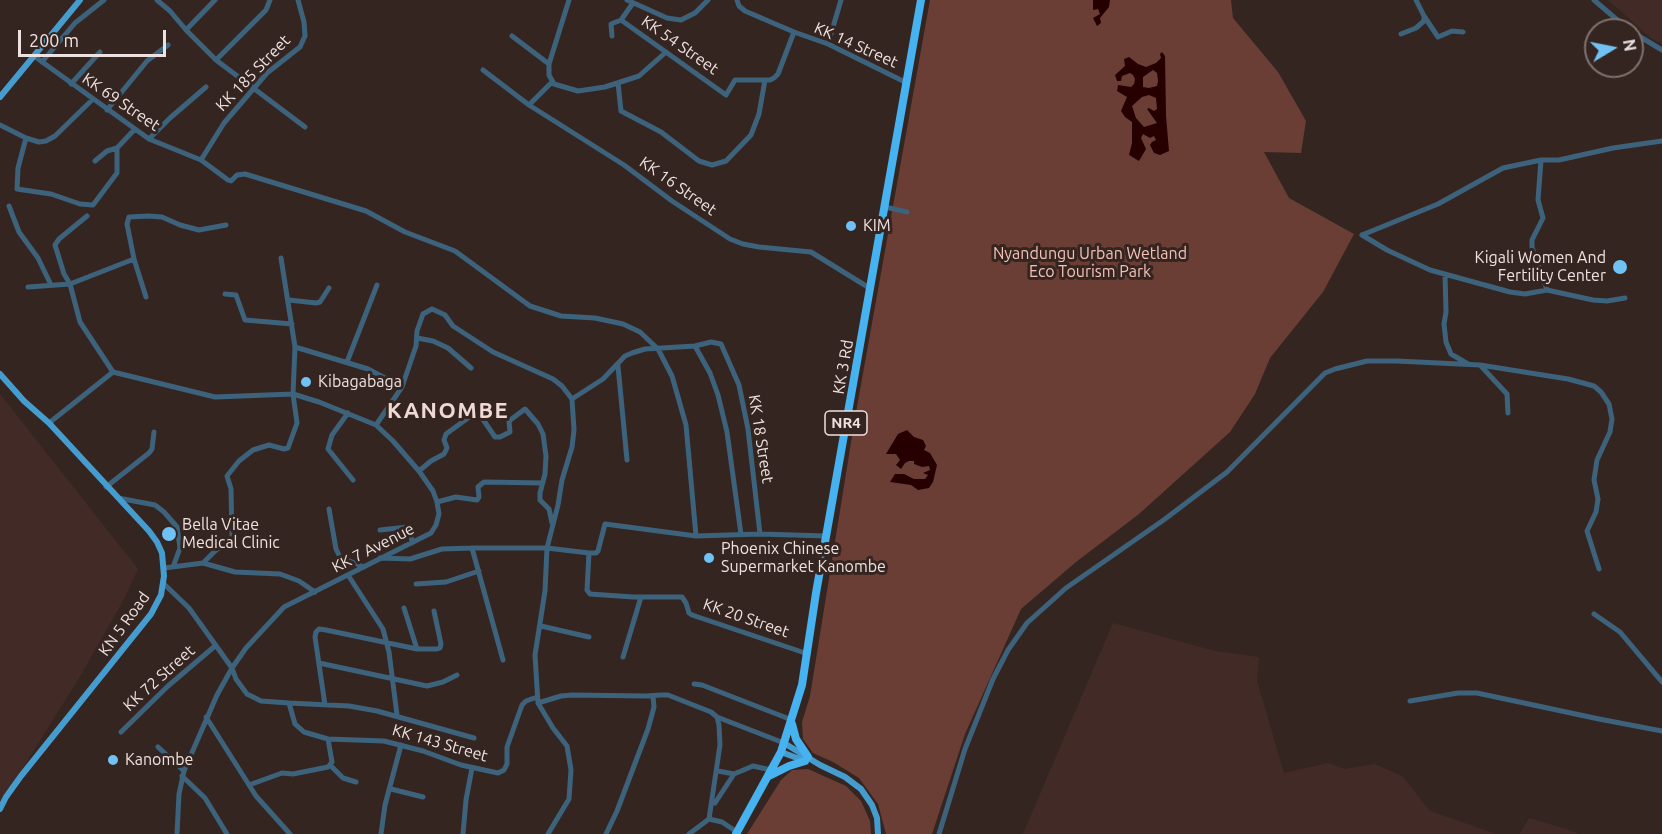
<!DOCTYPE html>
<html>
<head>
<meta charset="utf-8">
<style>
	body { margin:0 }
	#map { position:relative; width:1662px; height:834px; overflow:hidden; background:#352521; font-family:Ubuntu,sans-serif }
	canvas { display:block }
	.north { position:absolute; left:1584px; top:18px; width:60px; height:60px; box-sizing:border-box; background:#352521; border:2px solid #7f716d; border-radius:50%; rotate:80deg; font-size:16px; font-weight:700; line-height:24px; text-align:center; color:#eee2e0 }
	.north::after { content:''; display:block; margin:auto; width:21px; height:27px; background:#70c1f4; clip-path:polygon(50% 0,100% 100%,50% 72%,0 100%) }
	.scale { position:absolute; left:18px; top:30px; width:148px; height:27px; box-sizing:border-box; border:3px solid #eee2e0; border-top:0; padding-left:8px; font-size:18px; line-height:21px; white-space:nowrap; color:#eee2e0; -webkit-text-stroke:4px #352521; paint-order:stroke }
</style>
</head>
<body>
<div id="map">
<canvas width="1662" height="834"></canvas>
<div class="north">N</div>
<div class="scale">200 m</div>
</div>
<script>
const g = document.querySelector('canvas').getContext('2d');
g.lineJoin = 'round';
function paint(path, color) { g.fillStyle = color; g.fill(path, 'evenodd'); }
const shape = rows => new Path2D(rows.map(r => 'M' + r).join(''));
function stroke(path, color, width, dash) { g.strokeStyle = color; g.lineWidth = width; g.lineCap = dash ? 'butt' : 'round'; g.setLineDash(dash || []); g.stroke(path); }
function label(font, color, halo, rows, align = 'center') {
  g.font = font + ' Ubuntu,sans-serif'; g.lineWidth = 6; g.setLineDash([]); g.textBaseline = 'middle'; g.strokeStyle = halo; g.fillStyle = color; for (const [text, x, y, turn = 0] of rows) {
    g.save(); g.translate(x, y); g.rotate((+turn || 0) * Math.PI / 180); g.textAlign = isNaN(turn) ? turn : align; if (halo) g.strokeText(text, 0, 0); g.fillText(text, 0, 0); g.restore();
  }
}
paint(shape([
	[1608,0,1662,0,1662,44,1652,39],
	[0,394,138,569,124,599,78,680,0,804],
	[1113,623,1215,651,1259,657,1257,681,1284,773,1328,763,1345,769,1375,764,1402,776,1430,811,1496,834,1023,834],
	[1529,818,1566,829,1579,834,1520,834]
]), '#422b26');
paint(shape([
	[930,0,1231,0,1233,18,1278,72,1306,121,1301,153,1264,152,1289,198,1354,234,1323,292,1270,358,1255,394,1230,432,1139,514,1076,562,1021,609,965,734,932,834,886,834,878,804,859,778,833,762,813,753,803,739,802,722,810,696,855,418],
	[808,769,846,786,861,801,870,821,871,834,747,834,781,780,792,770]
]), '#6a3e35');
paint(shape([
	[1093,0,1110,0,1109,7,1100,18,1101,23,1097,26,1093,18,1100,14,1098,9,1093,10],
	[1162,52,1165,56,1166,116,1169,151,1160,155,1154,153,1150,145,1152,142,1156,140,1154,136,1150,138,1143,134,1141,138,1146,149,1139,161,1129,155,1132,143,1132,122,1125,117,1121,111,1127,97,1117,91,1118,85,1131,87,1134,84,1135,79,1133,75,1130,73,1122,76,1121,81,1117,81,1115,75,1125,66,1124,59,1129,57,1138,64,1146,67,1156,63,1161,58,1160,54],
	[1153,70,1157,73,1158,81,1157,86,1149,88,1143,87,1143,77],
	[1149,95,1156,98,1157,109,1154,111,1149,108,1147,109,1157,123,1144,127,1136,118,1132,106,1142,97],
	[907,430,914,437,923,440,926,446,924,450,930,453,937,465,933,482,929,488,918,490,911,485,890,482,895,474,904,474,914,479,925,479,928,475,923,473,930,470,929,466,922,467,914,464,914,461,909,461,905,463,901,469,896,465,900,460,896,454,886,454,898,434]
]), '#260000');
stroke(shape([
	[157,0,170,11,186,30,216,60,305,127],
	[569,0,549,64,549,75,554,84,578,91,605,87,639,76,666,52],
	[627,0,667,18,681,20,695,13,708,0],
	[1594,0,1629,30],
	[1424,16,1438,37,1452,31,1463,32],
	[621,20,726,95,735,80,770,80,774,78,778,74,794,32,745,11,739,6,737,0],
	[186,30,215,0],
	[794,32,828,44,907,83],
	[1632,32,1662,50],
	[1401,34,1416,28,1424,21,1424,16,1416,0],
	[512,36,549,64],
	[612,36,611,24,621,20,633,3],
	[828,44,841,0],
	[34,56,149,139,201,160,228,180,231,181,237,175,245,174,366,211,405,232,455,251,530,306,561,316,595,318,623,324,640,332,658,349,672,376,686,425,696,536],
	[216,60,266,10,270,0],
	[42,62,75,23,104,0],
	[483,70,529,105,624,165,672,201,730,239,743,244,759,247,811,252,871,289],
	[618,83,621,111,661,132,699,161,712,165,726,161,751,135,759,114,765,80],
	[71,84,100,52],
	[529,105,552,82],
	[107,110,147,61,168,45],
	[0,125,26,138,39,142,46,141,55,136,93,99],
	[26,138,18,168,17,189,51,194,80,204,93,205,117,173,117,148,135,129],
	[149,139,170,118,206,87],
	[201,160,224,123,267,73,300,47,305,36,304,22,298,0],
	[1541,160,1538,200,1543,218,1532,240,1532,247,1547,290],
	[95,161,107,151,117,148],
	[9,206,19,232,38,258,51,285],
	[885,207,907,212],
	[87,216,59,239,55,245,64,274,70,284,80,322,113,372],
	[1362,235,1438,204,1503,168,1541,160,1559,160,1613,148,1662,141],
	[1362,235,1387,250,1430,270,1510,292,1525,294,1547,290,1593,300,1607,301,1625,298],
	[1445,275,1446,312,1444,324,1446,342,1451,354,1468,364],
	[28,287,70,284,134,259],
	[225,294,236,295,245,320,292,324],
	[146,297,134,259,127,224,129,217,148,216,162,217,180,225,199,230,226,225],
	[289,300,316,303,320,302,329,288],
	[417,338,433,341,448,348,471,368],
	[695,346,710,373,718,395,727,432,741,534],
	[295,347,368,369,402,387],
	[347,362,377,285],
	[1480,365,1568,379,1594,386,1601,392,1609,404,1612,419,1610,432,1597,460,1594,480,1598,499,1596,512,1587,531,1599,569],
	[618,366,627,460],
	[572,399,603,379,625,356,632,353,645,349,695,346,711,342,721,344,739,385,748,429,760,534],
	[348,413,332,435,328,449,353,480],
	[49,423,113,372,215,397,293,394,319,402,376,425,393,441,419,471,433,491,437,502,439,514,436,525,431,533,284,607,246,648,232,668,217,695,184,771,179,794,177,834],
	[376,425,402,387,416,346,417,331,423,314,432,309,445,315,453,326,493,352,553,379,562,386,572,399],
	[419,471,431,461,444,454,447,448,444,440,446,434,472,415,480,415,495,437,500,437,510,432,509,421,525,409,538,424,543,434,546,456,545,474,540,493,540,500,549,509,552,523],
	[106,487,149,453,152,449,154,432],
	[118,498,155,505,164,512,177,527,180,548,173,567],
	[437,502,456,497,477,500,479,497,478,487,484,482,543,483],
	[329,509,336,549,340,557,364,567],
	[380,530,408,527,410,529,412,543],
	[472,548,503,660],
	[589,553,596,553,598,551,605,524,696,536,760,534,827,536],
	[380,558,410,559,442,549,472,548,547,548,589,553,587,590,590,594,633,597,682,597,686,603,689,613,692,615,808,654],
	[203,563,215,551,232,539,231,489,227,476,239,461,253,450,269,445,284,449,288,448,297,423,293,394,295,347,281,258],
	[164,568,203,563,235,572,280,574,299,581,315,592],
	[348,575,383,629,389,652,397,715],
	[164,584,189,608,232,668,236,679,247,694,261,701,289,703,295,724,304,732,328,739,384,741,423,751,461,765,498,773,504,770,507,764,507,747,522,705,526,701,537,697],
	[416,584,446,582,479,571],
	[404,608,417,649],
	[1594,614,1620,632,1662,682],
	[541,626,589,637],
	[623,657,641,597],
	[319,663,427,686,443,682,457,675],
	[694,684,702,685,792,720],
	[1410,701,1458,693,1477,693,1599,719,1662,731],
	[289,703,349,706,377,711,474,738],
	[538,703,561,696,572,695,646,696,661,695,668,695,711,712,717,717,719,725,720,745,709,819],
	[325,705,315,637,316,632,319,629,326,630,417,649,437,649,440,648,441,644,434,611],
	[206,717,256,796,290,834],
	[717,717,784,743],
	[121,732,168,686,215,646],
	[158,747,184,771],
	[330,765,343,778,356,782],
	[718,771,734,774],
	[182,776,205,798,227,834],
	[249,785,282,773,293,774,328,767,332,762,328,739],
	[391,789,423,797],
	[715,803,734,774,753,766,771,770],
	[381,834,385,805,401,745],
	[463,834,466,800,472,768],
	[548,834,569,799,571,770,567,746,553,728,538,703,535,655,545,591,547,548,558,505,562,480,572,447,574,430,572,399],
	[606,834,617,811,648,729,654,707,653,696],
	[689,834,709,819,722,822,737,832],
	[939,834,965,749,993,679,1008,650,1027,623,1066,588,1165,519,1227,472,1325,373,1335,369,1367,361,1397,361,1480,365,1507,394,1508,413]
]), '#3d637c', 5);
stroke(shape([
	[0,97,80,0],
	[0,374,24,401,49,423,149,531,157,542,162,553,164,576,161,595,151,614,21,776,6,797,0,809],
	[784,743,820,765,845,777,861,789,872,805,877,818,878,834],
	[781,752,805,761]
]), '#459ccf', 6);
stroke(shape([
	[792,724,796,739,808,757],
	[769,776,789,766,805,761],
	[736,834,781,752,802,685,816,593,921,0]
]), '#46b2f0', 8);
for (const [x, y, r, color] of [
	[851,226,6,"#70c1f4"],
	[1620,267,8,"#70c1f4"],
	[306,382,6,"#70c1f4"],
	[169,534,8,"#70c1f4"],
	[709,558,6,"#70c1f4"],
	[113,760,6,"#70c1f4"]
]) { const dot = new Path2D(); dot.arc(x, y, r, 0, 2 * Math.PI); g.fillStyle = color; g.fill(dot); stroke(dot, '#352521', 2); }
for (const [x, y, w] of [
	[846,423,42]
]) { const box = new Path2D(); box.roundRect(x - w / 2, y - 12, w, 24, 4.5); g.fillStyle = '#352521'; g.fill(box); stroke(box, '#eee2e0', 1.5); }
label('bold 15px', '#eee2e0', null, [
	["NR4",846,423]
]);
label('16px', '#eee2e0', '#352521', [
	["KK 54 Street",680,45,35],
	["KK 14 Street",856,45,24],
	["KK 185 Street",253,73,-46],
	["KK 69 Street",121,102,34],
	["KK 16 Street",678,186,35],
	["KK 3 Rd",843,367,-80],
	["KK 18 Street",761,439,81],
	["KK 7 Avenue",373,548,-27],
	["KK 20 Street",746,618,19],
	["KN 5 Road",124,624,-54],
	["KK 72 Street",159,678,-42],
	["KK 143 Street",440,743,16]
]);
label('16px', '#eee2e0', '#352521', [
	["KIM",863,226],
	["Kigali Women And",1606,258,"right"],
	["Fertility Center",1606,276,"right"],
	["Kibagabaga",318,382],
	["Bella Vitae",182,525],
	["Medical Clinic",182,543],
	["Phoenix Chinese",721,549],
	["Supermarket Kanombe",721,567],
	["Kanombe",125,760]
], 'left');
label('16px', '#f6c2b7', '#352521', [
	["Nyandungu Urban Wetland",1090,254],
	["Eco Tourism Park",1090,272]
]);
g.letterSpacing = '1.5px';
label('bold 22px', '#f0d9d4', '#352521', [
	["KANOMBE",448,411]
]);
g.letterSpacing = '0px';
</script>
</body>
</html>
